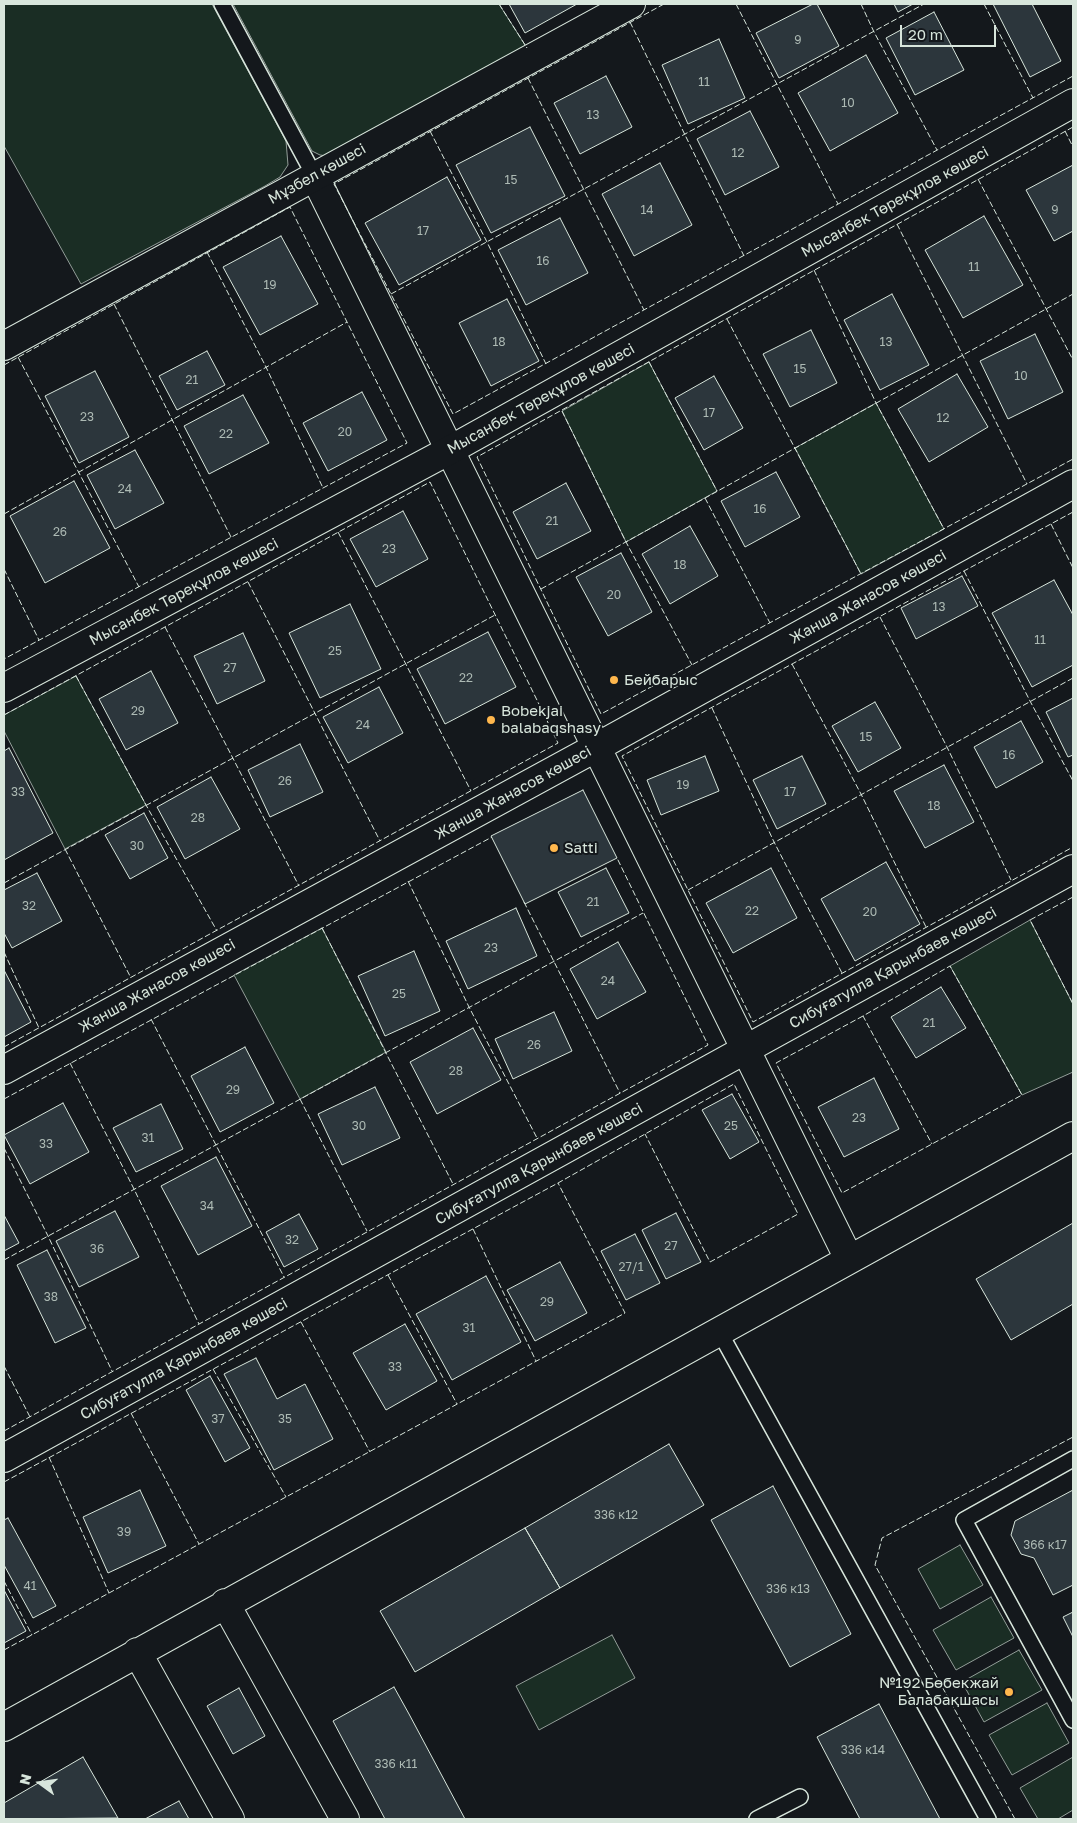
<!DOCTYPE html>
<html>
<head>
<meta charset="utf-8">
<style>
	body { margin:0 }
	#map { position:relative; width:1077px; height:1823px; overflow:hidden; background:#14181c; font-family:"Golos Text",sans-serif }
	canvas { display:block }
	.frame { position:absolute; inset:0; border:5px solid #d8e6dc; pointer-events:none }
	.north { position:absolute; left:15px; top:1758px; width:50px; height:50px; -webkit-text-stroke:4px #14181c; paint-order:stroke; rotate:284deg; font-size:14px; font-weight:700; line-height:20px; text-align:center; color:#d8e6dc }
	.north::after { content:''; display:block; margin:auto; width:18px; height:22px; background:#d8e6dc; clip-path:polygon(50% 0,100% 100%,50% 72%,0 100%) }
	.scale { position:absolute; left:900px; top:25px; width:96px; height:22px; box-sizing:border-box; border:2px solid #d8e6dc; border-top:0; padding-left:6px; font-size:15px; line-height:18px; white-space:nowrap; color:#d8e6dc; -webkit-text-stroke:4px #14181c; paint-order:stroke }
</style>
</head>
<body>
<div id="map">
<canvas width="1077" height="1823"></canvas>
<div class="frame"></div>
<div class="north">N</div>
<div class="scale">20 m</div>
</div>
<script>
const g = document.querySelector('canvas').getContext('2d');
g.lineJoin = 'round';
function paint(path, color) { g.fillStyle = color; g.fill(path, 'evenodd'); }
const shape = rows => new Path2D(rows.map(r => 'M' + r).join(''));
function stroke(path, color, width, dash) { g.strokeStyle = color; g.lineWidth = width; g.lineCap = dash ? 'butt' : 'round'; g.setLineDash(dash || []); g.stroke(path); }
function label(font, color, halo, rows, align = 'center') {
  g.font = font + ' "Golos Text",sans-serif'; g.lineWidth = 4; g.setLineDash([]); g.textBaseline = 'middle'; g.strokeStyle = halo; g.fillStyle = color; for (const [text, x, y, turn = 0] of rows) {
    g.save(); g.translate(x, y); g.rotate((+turn || 0) * Math.PI / 180); g.textAlign = isNaN(turn) ? turn : align; if (halo) g.strokeText(text, 0, 0); g.fillText(text, 0, 0); g.restore();
  }
}
const green = shape([
	[4,4,212,4,286,141,288,165,280,177,265,186,81,284,4,146,4,4],
	[233,4,499,4,527,48,327,156,320,155,312,151,233,4],
	[649,362,717,491,626,542,562,411,649,362],
	[876,403,944,529,861,574,795,448,876,403],
	[76,676,146,805,65,849,4,731,4,715,76,676],
	[1030,920,1073,1004,1073,1072,1022,1095,950,966,1030,920],
	[322,928,386,1052,300,1099,234,975,322,928],
	[960,1545,983,1585,940,1609,918,1569,960,1545],
	[991,1597,1014,1638,956,1670,933,1630,991,1597],
	[612,1635,635,1678,539,1730,516,1686,612,1635],
	[1019,1650,1042,1690,984,1722,962,1682,1019,1650],
	[1047,1703,1069,1743,1012,1775,989,1735,1047,1703],
	[1073,1757,1073,1810,1058,1819,1038,1819,1020,1788,1073,1757]
]);
paint(green, '#1a2d24');
stroke(green, '#939e99', 1);
const building = shape([
	[509,4,577,4,525,33,509,4],
	[813,4,817,4,839,46,779,78,756,33,813,4],
	[894,4,913,4,898,12,894,4],
	[993,4,1032,4,1061,61,1030,77,993,4],
	[934,12,964,70,915,95,886,38,934,12],
	[719,39,745,98,688,124,662,65,719,39],
	[866,55,898,113,830,151,798,93,866,55],
	[606,76,632,127,580,154,554,103,606,76],
	[750,111,779,167,725,195,697,139,750,111],
	[530,127,565,196,491,233,456,165,530,127],
	[660,163,692,225,634,256,602,194,660,163],
	[1073,165,1073,231,1054,241,1026,190,1073,165],
	[447,177,481,240,399,285,365,223,447,177],
	[984,216,1023,285,963,318,925,250,984,216],
	[560,218,588,273,526,305,498,250,560,218],
	[281,236,318,304,260,335,223,267,281,236],
	[892,294,929,365,880,390,844,320,892,294],
	[507,299,539,361,491,386,459,323,507,299],
	[811,330,837,383,790,407,763,354,811,330],
	[1035,334,1063,392,1008,419,980,361,1035,334],
	[207,351,225,385,177,410,159,376,207,351],
	[95,371,129,437,79,463,45,396,95,371],
	[957,374,988,427,929,462,898,409,957,374],
	[714,376,743,428,704,450,675,398,714,376],
	[362,392,387,440,328,471,303,423,362,392],
	[243,395,269,443,209,474,184,426,243,395],
	[135,450,164,503,115,529,87,475,135,450],
	[776,472,800,517,745,547,721,501,776,472],
	[74,481,110,548,45,583,10,516,74,481],
	[566,483,591,531,537,559,513,512,566,483],
	[403,511,428,559,376,587,350,539,403,511],
	[690,526,718,576,670,604,642,554,690,526],
	[621,553,652,612,608,636,576,577,621,553],
	[962,576,978,606,916,639,901,608,962,576],
	[1054,580,1073,615,1073,665,1032,687,992,613,1054,580],
	[350,604,381,669,320,698,289,633,350,604],
	[488,632,516,687,445,724,417,669,488,632],
	[243,633,265,681,217,704,194,656,243,633],
	[151,671,178,723,126,750,99,699,151,671],
	[379,687,403,733,348,763,323,717,379,687],
	[1073,698,1073,755,1068,757,1046,712,1073,698],
	[875,702,901,748,858,772,832,726,875,702],
	[1021,721,1043,762,996,788,974,747,1021,721],
	[300,744,323,792,270,817,248,770,300,744],
	[9,748,53,833,4,860,4,751,9,748],
	[705,756,719,791,661,815,647,780,705,756],
	[802,756,826,804,777,829,753,780,802,756],
	[944,765,974,822,925,848,894,791,944,765],
	[211,777,240,829,185,859,157,807,211,777],
	[583,790,617,858,525,904,491,836,583,790],
	[144,813,168,858,130,879,105,835,144,813],
	[886,862,920,924,855,961,821,899,886,862],
	[606,868,629,913,581,937,558,892,606,868],
	[771,868,797,918,733,953,706,903,771,868],
	[37,873,62,921,12,948,4,933,4,890,37,873],
	[516,908,537,956,468,989,446,941,516,908],
	[618,942,646,992,597,1019,570,969,618,942],
	[414,951,440,1011,385,1036,358,976,414,951],
	[4,970,31,1022,4,1037,4,970],
	[941,987,966,1028,916,1058,891,1017,941,987],
	[554,1012,572,1051,513,1079,495,1039,554,1012],
	[473,1028,501,1080,437,1114,410,1062,473,1028],
	[245,1047,274,1103,220,1132,191,1076,245,1047],
	[874,1078,899,1129,844,1157,818,1107,874,1078],
	[375,1087,400,1138,342,1165,318,1114,375,1087],
	[732,1094,759,1142,730,1159,702,1110,732,1094],
	[63,1103,89,1152,30,1184,4,1135,63,1103],
	[161,1104,183,1149,136,1172,113,1128,161,1104],
	[216,1157,252,1226,198,1255,161,1186,216,1157],
	[115,1211,139,1257,79,1287,56,1241,115,1211],
	[676,1213,701,1262,666,1279,642,1230,676,1213],
	[299,1214,318,1249,284,1267,266,1232,299,1214],
	[4,1215,19,1243,4,1251,4,1215],
	[1073,1223,1073,1304,1011,1340,976,1279,1073,1223],
	[635,1234,660,1283,626,1300,601,1251,635,1234],
	[47,1250,86,1328,55,1343,17,1265,47,1250],
	[560,1262,587,1313,535,1341,507,1290,560,1262],
	[486,1276,521,1342,452,1380,416,1314,486,1276],
	[405,1324,437,1381,386,1410,353,1353,405,1324],
	[256,1358,277,1399,305,1384,333,1439,274,1470,224,1374,256,1358],
	[210,1376,250,1448,225,1462,186,1390,210,1376],
	[669,1444,704,1505,560,1588,525,1528,669,1444],
	[773,1486,851,1634,790,1667,711,1520,773,1486],
	[140,1490,166,1546,108,1573,83,1517,140,1490],
	[1073,1490,1073,1585,1053,1595,1034,1558,1021,1554,1011,1535,1015,1521,1073,1490],
	[8,1518,56,1606,33,1618,4,1565,4,1520,8,1518],
	[525,1528,560,1588,415,1672,380,1611,525,1528],
	[4,1590,26,1631,4,1643,4,1590],
	[1073,1612,1073,1637,1063,1617,1073,1612],
	[394,1687,409,1714,465,1819,385,1819,333,1721,394,1687],
	[239,1688,265,1736,233,1754,207,1706,239,1688],
	[879,1704,940,1819,860,1819,817,1737,879,1704],
	[83,1757,118,1818,4,1819,4,1803,83,1757],
	[179,1801,189,1819,145,1819,179,1801]
]);
paint(building, '#2c363c');
stroke(building, '#d8e6dc', 1);
const service = shape([
	[222,4,314,175],
	[719,1331,988,1819],
	[1073,1459,964,1520,1073,1720],
	[757,1819,800,1797]
]);
const minor = shape([
	[314,175,849,1259],
	[4,1070,597,747,1073,484],
	[4,1458,1073,869],
	[225,1603,345,1819],
	[137,1652,230,1819],
	[4,1727,1073,1136]
]);
const tertiary = shape([
	[4,346,631,4],
	[4,688,450,450,1073,103]
]);
stroke(service, '#d8e6dc', 18);
stroke(minor, '#d8e6dc', 30);
stroke(tertiary, '#d8e6dc', 30);
stroke(service, '#14181c', 15);
stroke(minor, '#14181c', 28);
stroke(tertiary, '#14181c', 28);
stroke(shape([
	[499,4,527,48],
	[664,4,334,184,453,414,1073,76],
	[736,4,838,204],
	[861,4,874,32,937,150],
	[984,4,1033,98],
	[630,22,744,256],
	[528,78,644,310],
	[1073,127,477,457,601,714,1073,459],
	[430,131,487,242,546,364],
	[1065,131,1073,147],
	[978,179,1073,360],
	[897,224,1027,484],
	[207,252,266,367,323,488],
	[814,270,876,403,944,529],
	[391,294,924,4],
	[114,304,231,537],
	[727,319,861,574],
	[18,357,139,587],
	[649,362,717,491],
	[4,365,290,207,407,443,4,659],
	[562,411,626,542,692,665],
	[705,498,770,623],
	[1073,512,622,756,753,1022,1073,847],
	[4,514,347,322],
	[1051,524,1073,568],
	[338,532,471,791],
	[4,569,39,640],
	[964,571,1030,701,1073,781],
	[248,582,380,841],
	[541,589,1073,294],
	[880,617,947,747,1011,880],
	[165,627,299,886],
	[792,664,861,794,926,927],
	[76,676,146,805,217,931],
	[712,708,774,842,842,973],
	[4,715,430,482,558,743,4,1047],
	[65,849,131,978],
	[408,881,469,1007,537,1138],
	[4,883,495,615],
	[688,890,1073,678],
	[1073,897,1030,920,1073,1004],
	[524,902,620,1093],
	[322,928,453,1184],
	[4,952,39,1028],
	[863,1016,776,1063,842,1193,1022,1095,950,966,863,1016,932,1144],
	[151,1019,284,1277],
	[70,1063,134,1189,199,1324],
	[4,1099,492,837],
	[300,1099,367,1231],
	[4,1148,48,1236,112,1371],
	[473,1229,536,1361],
	[4,1260,643,913],
	[388,1275,457,1404],
	[301,1322,370,1452],
	[4,1366,30,1417],
	[213,1369,286,1497],
	[131,1413,199,1544],
	[4,1431,708,1045,617,858],
	[49,1457,109,1593],
	[4,1482,558,1183,734,1084,798,1214,710,1262,645,1134],
	[4,1581,32,1635],
	[4,1650,625,1313,558,1183],
	[1015,1819,875,1565,882,1538,1073,1437]
]), '#d8e6dc', 1, [6, 2.5]);
for (const [x, y, r, color] of [
	[614,680,5,"#ffb74d"],
	[491,720,5,"#ffb74d"],
	[554,848,5,"#ffb74d"],
	[1009,1692,5,"#ffb74d"]
]) { const dot = new Path2D(); dot.arc(x, y, r, 0, 2 * Math.PI); g.fillStyle = color; g.fill(dot); stroke(dot, '#14181c', 2); }
label('12px', '#adbab4', null, [
	["9",798,40],
	["11",704,82],
	["10",848,103],
	["13",593,115],
	["12",738,153],
	["15",511,180],
	["14",647,210],
	["9",1055,210],
	["17",423,231],
	["16",543,261],
	["11",974,267],
	["19",270,285],
	["18",499,342],
	["13",886,342],
	["15",800,369],
	["10",1021,376],
	["21",192,380],
	["17",709,413],
	["23",87,417],
	["12",943,418],
	["20",345,432],
	["22",226,434],
	["24",125,489],
	["16",760,509],
	["21",552,521],
	["26",60,532],
	["23",389,549],
	["18",680,565],
	["20",614,595],
	["13",939,607],
	["11",1040,640],
	["25",335,651],
	["27",230,668],
	["22",466,678],
	["29",138,711],
	["24",363,725],
	["15",866,737],
	["16",1009,755],
	["26",285,781],
	["19",683,785],
	["33",18,792],
	["17",790,792],
	["18",934,806],
	["28",198,818],
	["30",137,846],
	["21",593,902],
	["32",29,906],
	["22",752,911],
	["20",870,912],
	["23",491,948],
	["24",608,981],
	["25",399,994],
	["21",929,1023],
	["26",534,1045],
	["28",456,1071],
	["29",233,1090],
	["23",859,1118],
	["30",359,1126],
	["25",731,1126],
	["31",148,1138],
	["33",46,1144],
	["34",207,1206],
	["32",292,1240],
	["27",671,1246],
	["36",97,1249],
	["27/1",631,1267],
	["38",51,1297],
	["29",547,1302],
	["31",469,1328],
	["33",395,1367],
	["37",218,1419],
	["35",285,1419],
	["336 к12",616,1515],
	["39",124,1532],
	["366 к17",1045,1545],
	["41",30,1586],
	["336 к13",788,1589],
	["336 к14",863,1750],
	["336 к11",396,1764]
]);
label('15px', '#d8e6dc', '#14181c', [
	["Мұзбел көшесі",317,174,-29],
	["Мысанбек Төреқұлов көшесі",895,202,-29],
	["Мысанбек Төреқұлов көшесі",541,399,-29],
	["Мысанбек Төреқұлов көшесі",184,592,-28],
	["Жанша Жанасов көшесі",868,597,-29],
	["Жанша Жанасов көшесі",513,793,-29],
	["Сибуғатулла Қарынбаев көшесі",893,968,-29],
	["Жанша Жанасов көшесі",157,986,-29],
	["Сибуғатулла Қарынбаев көшесі",539,1164,-29],
	["Сибуғатулла Қарынбаев көшесі",184,1359,-29]
]);
label('15px', '#d8e6dc', '#14181c', [
	["Бейбарыс",624,680],
	["Bobekjai",501,711],
	["balabaqshasy",501,728],
	["Satti",564,848],
	["№192 Бөбекжай",999,1683,"right"],
	["Балабақшасы",999,1700,"right"]
], 'left');
</script>
</body>
</html>
